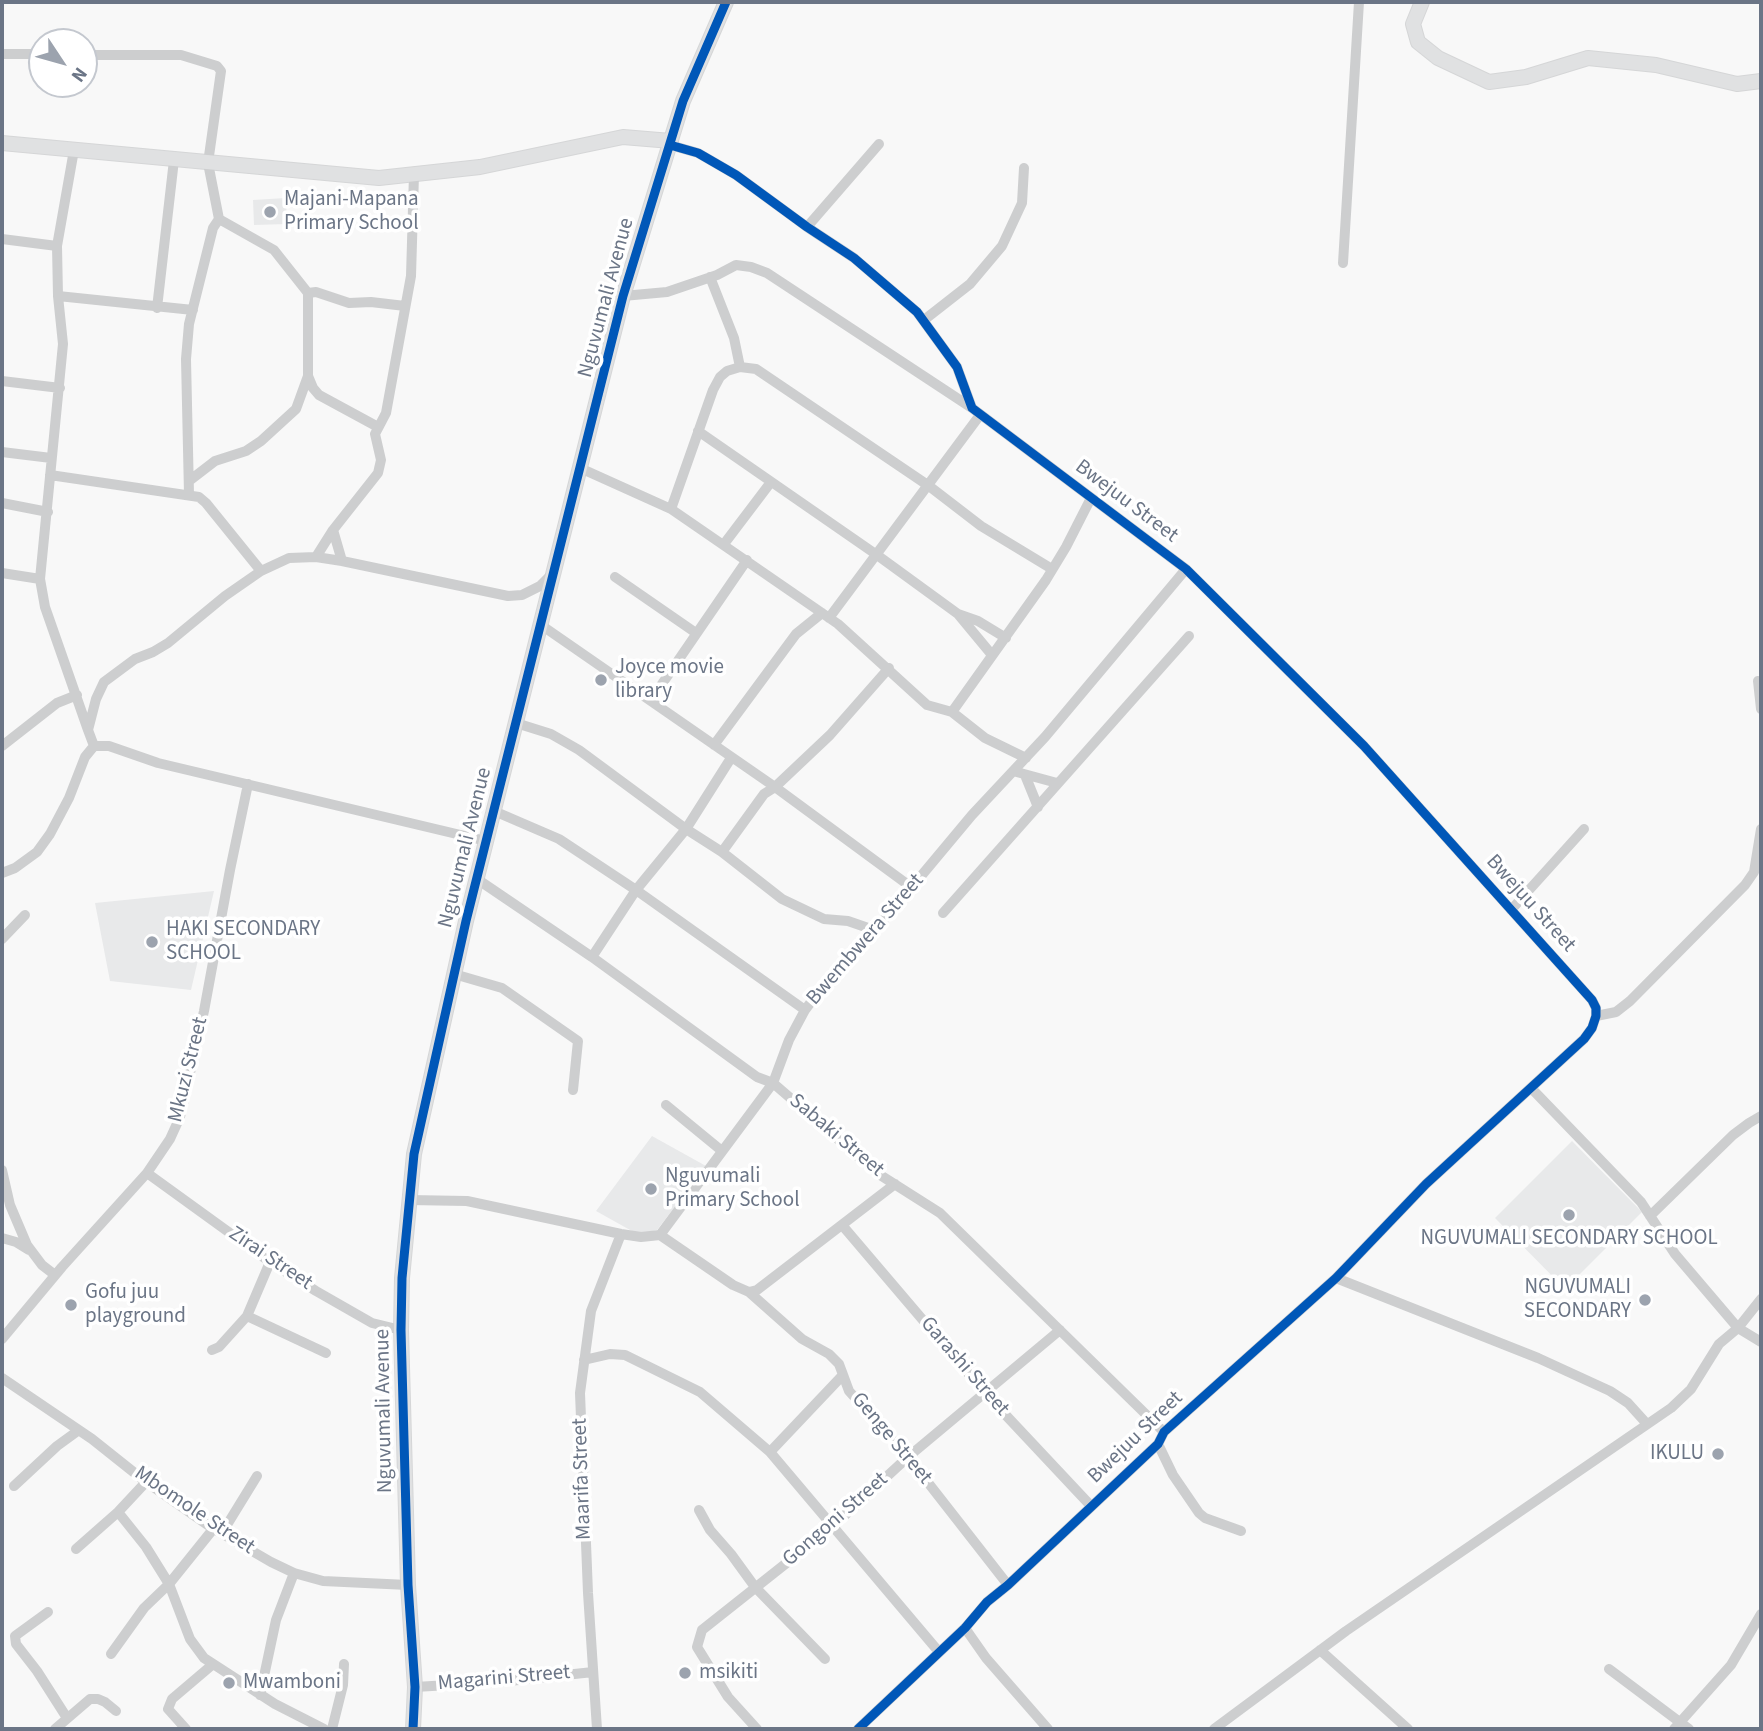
<!DOCTYPE html>
<html>
<head>
<meta charset="utf-8">
<style>
	body { margin:0 }
	#map { position:relative; width:1763px; height:1731px; overflow:hidden; background:#f8f8f8; font-family:"Source Sans 3",sans-serif }
	canvas { display:block }
	.frame { position:absolute; inset:0; border:4px solid #6b7586; pointer-events:none }
	.north { position:absolute; left:28px; top:28px; width:70px; height:70px; box-sizing:border-box; background:#fff; border:2px solid #c4c8cf; border-radius:50%; rotate:126deg; font-size:19px; font-weight:700; line-height:28px; text-align:center; color:#6b7586 }
	.north::after { content:''; display:block; margin:auto; width:24px; height:32px; background:#9ca3ae; clip-path:polygon(50% 0,100% 100%,50% 72%,0 100%) }
</style>
</head>
<body>
<div id="map">
<canvas width="1763" height="1731"></canvas>
<div class="frame"></div>
<div class="north">N</div>
</div>
<script>
const g = document.querySelector('canvas').getContext('2d');
g.lineJoin = 'round';
function paint(path, color) { g.fillStyle = color; g.fill(path, 'evenodd'); }
const shape = rows => new Path2D(rows.map(r => 'M' + r).join(''));
function stroke(path, color, width, dash) { g.strokeStyle = color; g.lineWidth = width; g.lineCap = dash ? 'butt' : 'round'; g.setLineDash(dash || []); g.stroke(path); }
function label(font, color, halo, rows, align = 'center') {
  g.font = font + ' "Source Sans 3",sans-serif'; g.lineWidth = 7; g.setLineDash([]); g.textBaseline = 'middle'; g.strokeStyle = halo; g.fillStyle = color; for (const [text, x, y, turn = 0] of rows) {
    g.save(); g.translate(x, y); g.rotate((+turn || 0) * Math.PI / 180); g.textAlign = isNaN(turn) ? turn : align; if (halo) g.strokeText(text, 0, 0); g.fillText(text, 0, 0); g.restore();
  }
}
paint(shape([
	[286,198,287,224,254,225,253,200],
	[214,891,191,990,110,981,95,903],
	[652,1136,706,1166,657,1230,639,1235,596,1211],
	[1572,1141,1642,1212,1565,1289,1495,1218]
]), '#e8e9ea');
const secondary = shape([
	[1422,2,1413,24,1418,42,1438,58,1489,82,1526,77,1588,58,1656,65,1737,84,1761,81],
	[2,143,379,178,480,167,623,137,671,141],
	[413,1729,415,1687,408,1585,401,1330,402,1278,414,1154,466,921,623,296,683,101,726,2]
]);
stroke(secondary, '#d5d6d7', 16);
stroke(shape([
	[2,54,42,54],
	[84,55,181,55,217,66,221,71,208,163,219,219,213,228,189,324,186,359,189,494],
	[670,145,698,153,736,175,807,227,854,258,917,312,957,367,972,408,1186,569,1364,746,1592,1000,1596,1008,1596,1016,1592,1028,1584,1039,1426,1184,1336,1278,1164,1432,1158,1444,1008,1585,987,1602,965,1628,858,1729],
	[219,219,274,250,308,293,308,376,313,388,319,395,378,427],
	[807,227,879,144],
	[2,239,57,246,58,296,63,344,40,579,45,607,88,730],
	[57,246,74,150],
	[1343,263,1359,2],
	[710,277,734,338,740,367],
	[308,293,316,292,349,303,371,302,405,306],
	[58,296,193,310],
	[623,296,667,292,717,275,736,265,751,267,767,273,972,408],
	[157,308,174,160],
	[924,320,970,284,1002,246,1022,203,1024,168],
	[2,381,60,388],
	[698,431,877,555,958,614,978,621,1006,638],
	[2,452,51,458],
	[580,468,671,509,838,624,927,705,952,712,985,738,1026,758],
	[50,475,199,497,206,503,261,571],
	[189,481,215,461,246,451,261,441,296,409,308,376],
	[2,503,48,512],
	[671,509,713,390,720,377,727,371,740,367,756,369,929,486,981,526,1052,569],
	[333,530,342,561],
	[724,544,771,482],
	[316,557,333,530,378,473,381,460,375,434,386,413,411,276,414,174],
	[2,573,40,579],
	[615,577,696,633],
	[958,614,992,655],
	[829,618,980,415],
	[541,625,775,787,911,887],
	[1758,681,1761,709],
	[651,700,747,560],
	[952,712,1046,580,1066,547,1091,498],
	[516,723,551,734,579,750,686,829,722,852,782,899,824,919,848,921,874,930],
	[714,745,796,634,822,613],
	[2,746,57,703,77,695],
	[94,746,88,730,96,699,104,682,135,659,153,652,168,643,225,596,261,571,289,558,316,557,342,561,508,596,522,595,540,586,552,574],
	[1013,771,1057,783],
	[1025,775,1038,807],
	[494,811,559,839,636,890,805,1010],
	[722,852,764,794,775,787,830,735,889,668],
	[2,873,15,868,37,852,50,834,69,798,85,757,94,746,109,746,158,763,486,841],
	[477,879,592,957,757,1077,773,1083,877,1173,940,1213,1164,1432],
	[1511,910,1584,829],
	[943,913,1189,636],
	[2,939,25,915],
	[592,957,636,890,686,829,731,758],
	[454,974,502,988,578,1041,573,1090],
	[1596,1016,1616,1012,1630,1001,1745,885,1754,872,1761,829],
	[1532,1089,1641,1202,1675,1254,1738,1328,1761,1342],
	[666,1105,722,1151],
	[2,1170,10,1205,27,1245,42,1265,55,1275],
	[147,1173,270,1262,316,1291,372,1323,401,1330],
	[409,1200,467,1201,621,1234,641,1237,660,1235,773,1083,789,1040,805,1010,823,986,891,912,972,815,1045,737,1186,569],
	[1650,1216,1733,1135,1749,1123,1761,1116],
	[842,1225,985,1393,1091,1506],
	[660,1235,733,1285,749,1292,802,1339,829,1354,839,1364,849,1391,908,1457,1008,1585],
	[2,1238,16,1242,29,1250],
	[1336,1278,1538,1358,1610,1391,1628,1403,1647,1424],
	[749,1292,757,1290,895,1184],
	[247,1316,326,1353],
	[2,1339,62,1267,147,1173,170,1139,180,1117,204,1011,230,870,248,784],
	[212,1350,219,1347,247,1316,270,1262],
	[584,1360,610,1354,625,1355,700,1392,770,1452,939,1652],
	[2,1378,92,1439,146,1482,209,1526,271,1562,294,1573,323,1581,408,1585],
	[1158,1444,1173,1475,1199,1513,1205,1518,1241,1531],
	[770,1452,842,1376],
	[14,1486,57,1446,79,1430],
	[699,1510,710,1530,731,1554,755,1587,825,1659],
	[118,1512,146,1547,169,1584,190,1639,204,1658,275,1704,324,1729],
	[222,1533,257,1476],
	[76,1549,118,1512,146,1482],
	[48,1612,15,1636,16,1644,37,1671,67,1718],
	[965,1628,986,1658,1048,1729],
	[1320,1650,1408,1729],
	[111,1654,144,1608,169,1584,214,1528],
	[1609,1669,1689,1729],
	[415,1687,500,1682,593,1672],
	[260,1695,276,1620,294,1573],
	[55,1729,90,1699,98,1699,105,1702,116,1711],
	[186,1729,168,1709,172,1699,212,1665],
	[332,1729,343,1685,344,1664],
	[597,1729,588,1593,580,1393,591,1311,621,1234],
	[757,1729,728,1697,697,1647,702,1630,832,1527,908,1457,1060,1330],
	[1214,1729,1346,1631,1671,1408,1691,1389,1719,1344,1738,1328,1761,1299],
	[1674,1729,1731,1665,1761,1614]
]), '#cdcecf', 10);
stroke(secondary, '#e0e1e2', 14);
stroke(shape([
	[670,145,698,153,736,175,807,227,854,258,917,312,957,367,972,408,1186,569,1364,746,1592,1000,1596,1008,1596,1016,1592,1028,1584,1039,1426,1184,1336,1278,1164,1432,1158,1444,1008,1585,987,1602,965,1628,858,1729],
	[413,1729,415,1687,408,1585,401,1330,402,1278,414,1154,466,921,623,296,683,101,726,2]
]), '#0057b8', 9);
for (const [x, y, r, color] of [
	[270,212,7,"#9ca3ae"],
	[601,680,7,"#9ca3ae"],
	[152,942,7,"#9ca3ae"],
	[651,1189,7,"#9ca3ae"],
	[1569,1215,7,"#9ca3ae"],
	[1645,1300,7,"#9ca3ae"],
	[71,1305,7,"#9ca3ae"],
	[1718,1454,7,"#9ca3ae"],
	[685,1673,7,"#9ca3ae"],
	[229,1683,7,"#9ca3ae"]
]) { const dot = new Path2D(); dot.arc(x, y, r, 0, 2 * Math.PI); g.fillStyle = color; g.fill(dot); stroke(dot, '#fff', 2.5); }
label('21px', '#6b7586', '#fff', [
	["Majani-Mapana",284,200],
	["Primary School",284,224],
	["Joyce movie",615,668],
	["library",615,692],
	["HAKI SECONDARY",166,930],
	["SCHOOL",166,954],
	["Nguvumali",665,1177],
	["Primary School",665,1201],
	["NGUVUMALI SECONDARY SCHOOL",1569,1239,"center"],
	["NGUVUMALI",1631,1288,"right"],
	["SECONDARY",1631,1312,"right"],
	["Gofu juu",85,1293],
	["playground",85,1317],
	["IKULU",1704,1454,"right"],
	["msikiti",699,1673],
	["Mwamboni",243,1683]
], 'left');
label('21px', '#6b7586', '#fff', [
	["Nguvumali Avenue",607,298,-75],
	["Bwejuu Street",1126,502,37],
	["Nguvumali Avenue",466,848,-76],
	["Bwejuu Street",1530,904,48],
	["Bwembwera Street",866,940,-49],
	["Mkuzi Street",189,1070,-76],
	["Sabaki Street",836,1136,40],
	["Zirai Street",270,1259,34],
	["Garashi Street",964,1367,49],
	["Nguvumali Avenue",385,1411,-91],
	["Bwejuu Street",1136,1438,-44],
	["Genge Street",891,1439,50],
	["Maarifa Street",583,1479,-92],
	["Mbomole Street",194,1511,34],
	["Gongoni Street",836,1520,-41],
	["Magarini Street",504,1679,-5]
]);
</script>
</body>
</html>
